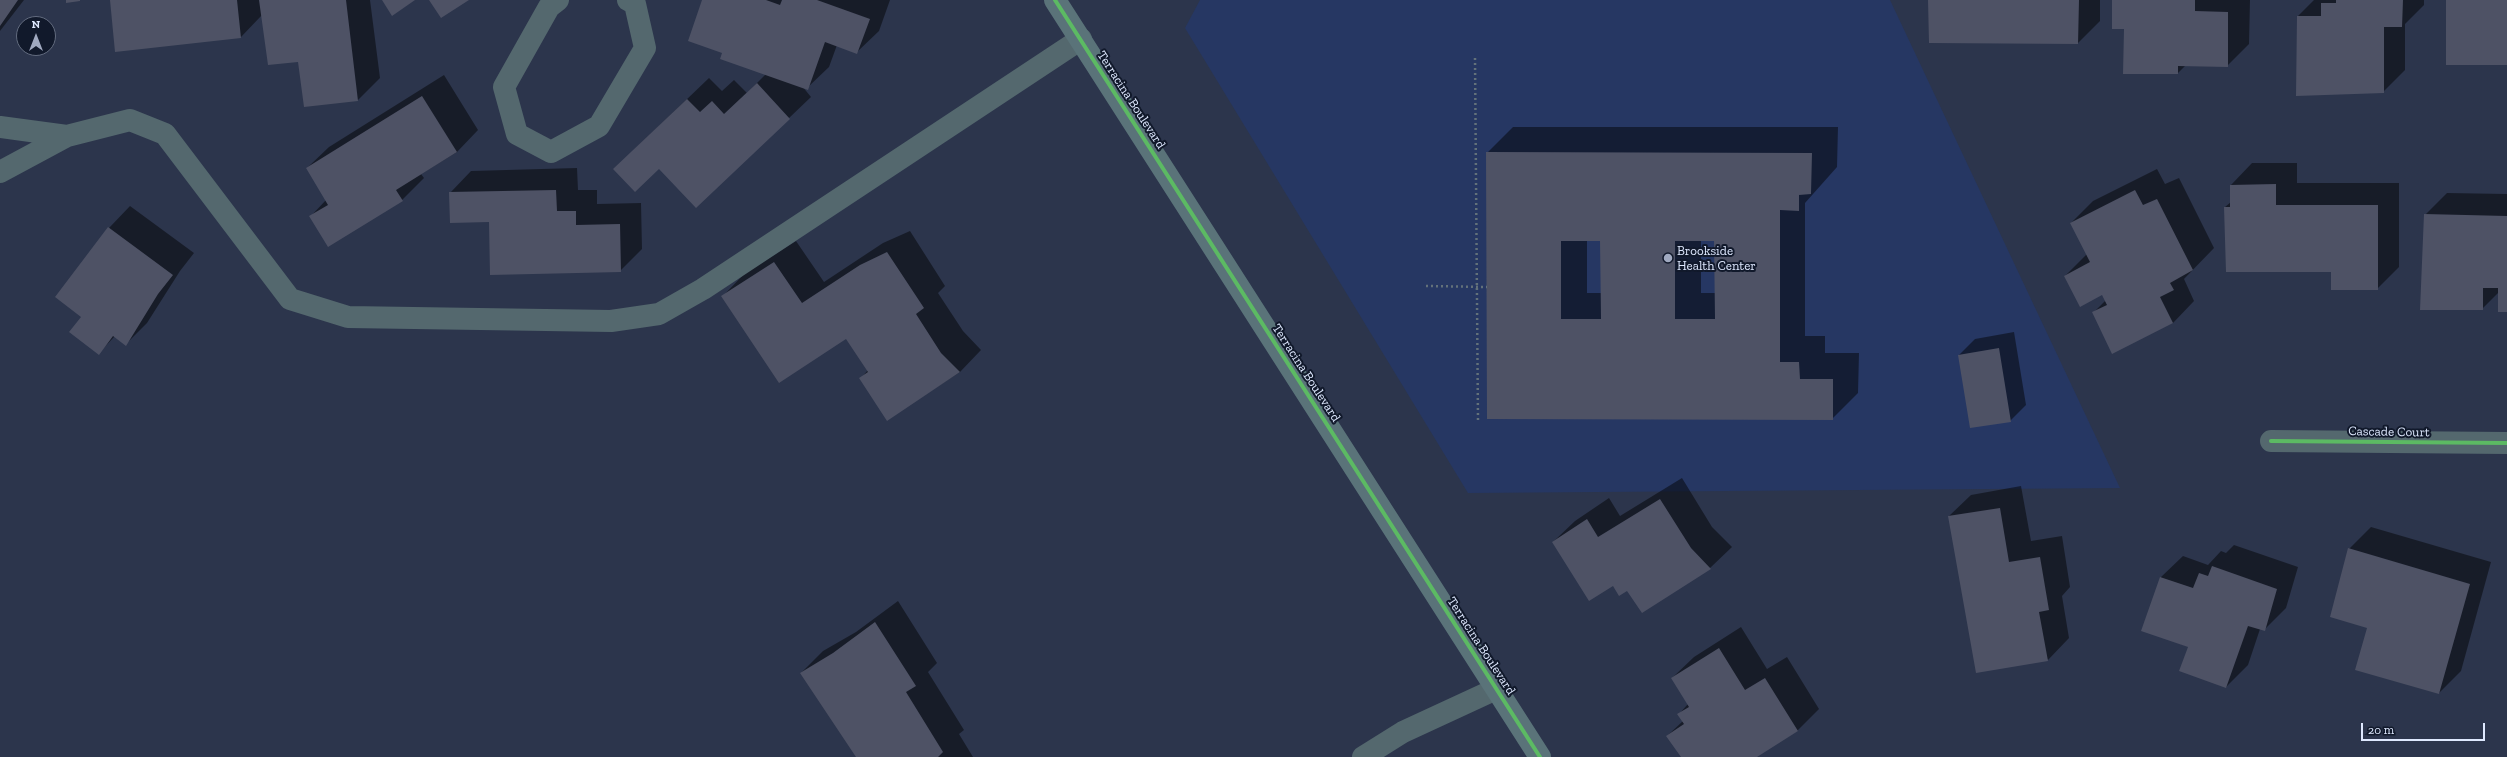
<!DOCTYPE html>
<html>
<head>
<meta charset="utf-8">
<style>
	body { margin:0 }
	#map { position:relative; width:2507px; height:757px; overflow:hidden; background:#2c354c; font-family:"Zilla Slab",serif }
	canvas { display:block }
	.north { position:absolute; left:16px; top:16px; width:40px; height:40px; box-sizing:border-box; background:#11192b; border:1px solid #636c7f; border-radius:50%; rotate:0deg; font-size:11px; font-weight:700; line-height:16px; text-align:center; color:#dee8fe }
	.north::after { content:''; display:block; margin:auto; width:14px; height:18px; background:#a0a9c0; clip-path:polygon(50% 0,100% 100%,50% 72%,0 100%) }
	.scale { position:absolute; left:2361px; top:723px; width:124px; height:18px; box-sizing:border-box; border:2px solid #dee8fe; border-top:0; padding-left:5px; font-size:12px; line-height:14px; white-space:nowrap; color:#dee8fe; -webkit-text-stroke:3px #11192b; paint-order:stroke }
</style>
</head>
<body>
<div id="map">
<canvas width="2507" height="757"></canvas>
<div class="north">N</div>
<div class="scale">20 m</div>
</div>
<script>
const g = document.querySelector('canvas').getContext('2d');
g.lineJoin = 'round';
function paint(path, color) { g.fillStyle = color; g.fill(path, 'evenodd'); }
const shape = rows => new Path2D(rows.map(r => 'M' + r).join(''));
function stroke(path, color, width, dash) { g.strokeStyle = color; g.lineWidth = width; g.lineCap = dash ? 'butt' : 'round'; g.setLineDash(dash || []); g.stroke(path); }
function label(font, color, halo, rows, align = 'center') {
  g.font = font + ' "Zilla Slab",serif'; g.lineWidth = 4; g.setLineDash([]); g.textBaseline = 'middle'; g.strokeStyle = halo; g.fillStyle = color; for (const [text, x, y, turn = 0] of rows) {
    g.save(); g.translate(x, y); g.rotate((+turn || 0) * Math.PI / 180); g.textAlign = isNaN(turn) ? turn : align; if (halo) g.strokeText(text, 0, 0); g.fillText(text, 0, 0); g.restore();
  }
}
paint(shape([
	[1200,0,1890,0,2120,488,1468,493,1185,28]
]), '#263763');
paint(shape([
	[0,0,24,0,0,31],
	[111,0,370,0,380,78,358,100,305,106,299,61,262,15,241,37],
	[703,0,890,0,879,31,857,52,837,45,829,67,807,88,802,86,811,97,696,207,659,167,637,147,709,78,722,91,734,80,747,93,766,74,723,52],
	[1929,0,2100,0,2100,21,2078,43,1929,42],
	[2113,0,2250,0,2249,44,2227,66,2186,65,2178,73,2124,73,2125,28],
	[2314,0,2424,0,2424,5,2405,24,2405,70,2383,92,2298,16],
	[444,75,478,130,457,152,421,174,424,178,402,200,310,217,326,200,307,168,329,147],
	[1513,127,1838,127,1837,167,1805,203,1805,336,1825,336,1825,353,1859,353,1858,393,1832,419,1488,418,1487,153],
	[1587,240,1601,240,1602,293,1587,293],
	[1701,240,1715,240,1716,293,1701,293],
	[2252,163,2297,163,2297,183,2399,183,2399,267,2377,289,2332,271,2225,207,2231,202,2231,185],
	[577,168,578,190,597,190,597,204,641,203,642,249,620,271,490,221,450,193,471,171],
	[2157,169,2165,184,2179,178,2214,248,2184,279,2194,301,2173,323,2093,313,2106,300,2102,294,2065,276,2087,254,2071,223,2093,201],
	[2447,193,2507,194,2507,311,2499,292,2482,309,2425,215],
	[130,206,194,253,180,271,147,323,126,344,115,336,99,353,83,316,109,228],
	[910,231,945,286,938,293,963,331,981,350,960,372,888,419,861,378,868,370,846,337,723,296,744,274,796,241,824,282,883,243],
	[2014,332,2026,405,2010,421,1959,355,1975,339],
	[1682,478,1712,527,1732,547,1710,568,1628,589,1613,584,1553,542,1575,521,1609,498,1620,516],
	[2021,486,2031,541,2062,536,2070,587,2062,596,2069,638,2048,660,1949,516,1971,495],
	[2371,527,2491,562,2461,671,2439,693,2369,627,2349,549],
	[2234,545,2298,567,2286,608,2264,630,2260,629,2248,665,2226,687,2189,647,2142,630,2161,577,2183,556,2208,565,2221,551,2226,553],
	[898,601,937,663,928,672,964,730,959,734,973,757,857,757,801,673,823,651,856,632],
	[1741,627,1767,669,1787,657,1819,709,1797,731,1755,757,1682,757,1667,736,1683,721,1679,714,1688,704,1672,678,1694,657]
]), '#0007');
paint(shape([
	[0,0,18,0,0,26],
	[66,0,80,0,80,1,66,3],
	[110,0,237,0,241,38,115,52],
	[259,0,346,0,358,101,304,107,298,62,268,65],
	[382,0,415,0,392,16],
	[429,0,469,0,441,18],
	[702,0,766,0,780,5,782,0,817,0,870,19,857,54,825,42,808,90,720,59,722,53,688,41],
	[1928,0,2079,0,2078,44,1929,43],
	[2112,0,2195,0,2195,11,2228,12,2228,67,2178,66,2178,74,2123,74,2124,29,2112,29],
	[2336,0,2403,0,2402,27,2384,27,2384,93,2296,96,2297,16,2321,16,2321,3,2336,3],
	[2446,0,2507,0,2507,65,2446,65],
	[757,83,790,119,696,208,659,169,635,192,613,169,687,99,700,112,712,101,724,114],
	[422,96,457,152,396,190,403,201,328,247,309,216,328,205,306,168],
	[1486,152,1812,153,1811,194,1799,195,1799,211,1780,210,1780,362,1799,362,1800,379,1833,379,1833,420,1487,419],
	[1561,241,1600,241,1601,319,1561,319],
	[1675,241,1714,241,1715,319,1675,319],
	[2276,184,2276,205,2378,205,2378,290,2331,290,2331,272,2226,272,2224,207,2230,207,2230,185],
	[556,190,557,211,576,211,576,225,620,224,621,272,490,275,489,222,450,223,449,192],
	[2135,190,2143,205,2157,199,2193,270,2170,283,2174,290,2160,297,2173,323,2112,354,2092,312,2107,305,2102,295,2080,307,2064,276,2090,262,2070,223],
	[2424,214,2507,216,2507,312,2498,312,2498,288,2483,288,2483,310,2420,310],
	[108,227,173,275,158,294,126,346,113,336,99,355,69,332,81,317,55,297],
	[887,252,924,308,916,314,941,353,960,372,887,421,859,378,868,372,846,339,779,383,721,296,774,262,802,303,860,265],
	[1999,348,2011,422,1970,428,1958,355],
	[1660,499,1691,548,1711,569,1642,613,1627,591,1619,596,1613,586,1589,601,1552,542,1587,519,1598,537],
	[2000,508,2009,562,2040,557,2049,610,2039,612,2048,661,1976,673,1948,516],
	[2348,548,2470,584,2439,694,2355,670,2367,628,2330,617],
	[2212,566,2277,589,2265,631,2248,626,2226,688,2179,671,2188,647,2141,631,2160,577,2193,588,2199,573,2208,576],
	[875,622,916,686,906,692,943,752,938,757,856,757,800,673,833,653],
	[1719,648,1745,690,1765,678,1798,731,1757,757,1681,757,1666,736,1684,724,1677,714,1689,707,1671,678]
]), '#4e5265');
stroke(shape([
	[1475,58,1478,421],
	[1426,286,1487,287]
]), '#63717a', 2.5, [2, 3]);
stroke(shape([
	[558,0,549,7,504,87,517,134,551,152,599,126,645,48,635,4,628,0],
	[0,127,67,136],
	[0,172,67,136,130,120,165,134,290,299,348,317,611,321,659,314,703,289,1081,39],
	[1363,757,1403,732,1496,689]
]), '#54686e', 22);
stroke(shape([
	[2271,441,2507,443]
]), '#54686e', 22);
stroke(shape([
	[1055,0,1540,757]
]), '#5a7379', 22);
stroke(shape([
	[1055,0,1540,757],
	[2271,441,2507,443]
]), '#5cba63', 4);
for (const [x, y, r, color] of [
	[1668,258,5,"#a0a9c0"]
]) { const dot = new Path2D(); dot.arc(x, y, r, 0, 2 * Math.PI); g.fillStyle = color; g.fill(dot); stroke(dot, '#11192b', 1.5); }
label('13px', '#dee8fe', '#11192b', [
	["Terracina Boulevard",1131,100,57],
	["Terracina Boulevard",1306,373,57],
	["Cascade Court",2389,432,1],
	["Terracina Boulevard",1481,646,57]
]);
label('13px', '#dee8fe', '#11192b', [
	["Brookside",1677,251],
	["Health Center",1677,266]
], 'left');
</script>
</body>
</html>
